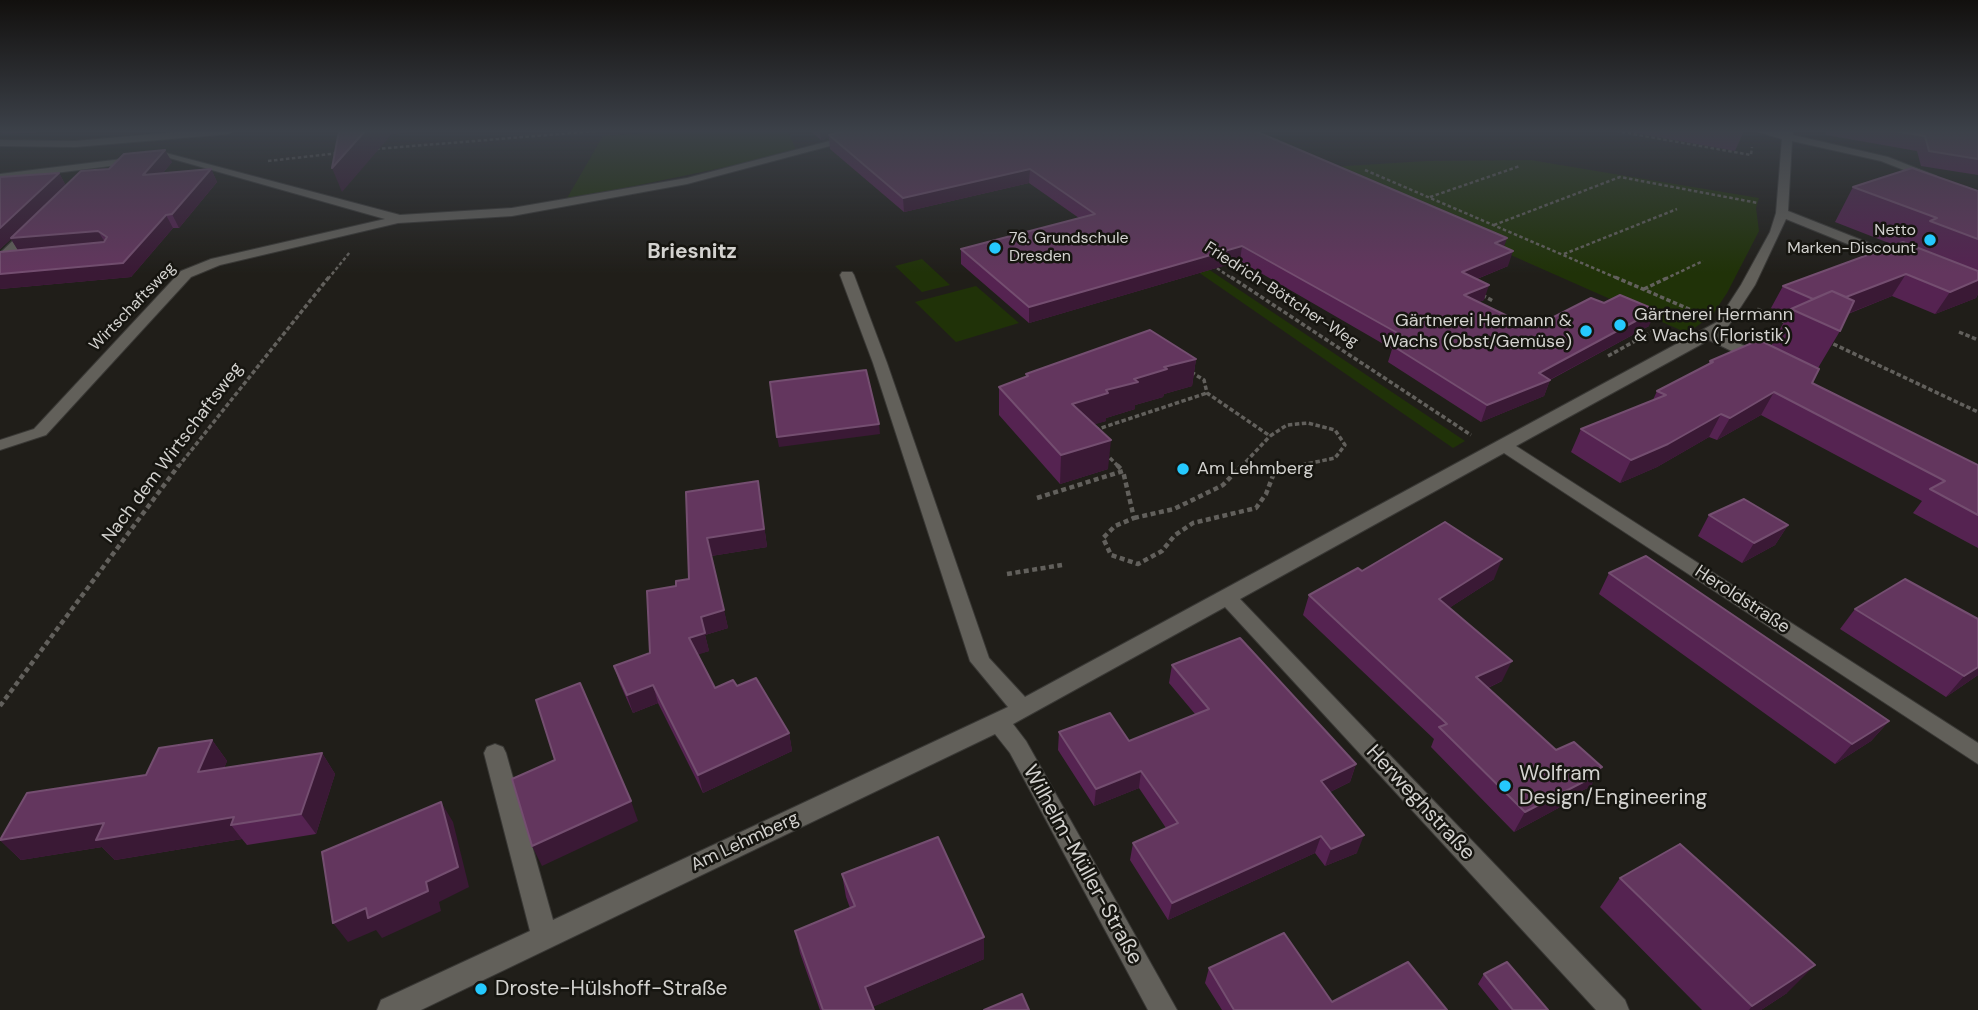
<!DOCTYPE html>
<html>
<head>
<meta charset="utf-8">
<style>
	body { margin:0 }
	canvas { display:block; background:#201e19 }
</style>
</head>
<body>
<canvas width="1978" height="1010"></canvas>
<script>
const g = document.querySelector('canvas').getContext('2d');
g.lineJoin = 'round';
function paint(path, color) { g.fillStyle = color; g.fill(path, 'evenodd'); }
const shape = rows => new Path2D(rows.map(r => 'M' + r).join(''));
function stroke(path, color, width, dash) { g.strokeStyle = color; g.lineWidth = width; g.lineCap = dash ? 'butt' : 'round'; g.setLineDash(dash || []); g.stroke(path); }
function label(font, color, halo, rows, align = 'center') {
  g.font = font + ' "DM Sans",sans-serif'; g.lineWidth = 5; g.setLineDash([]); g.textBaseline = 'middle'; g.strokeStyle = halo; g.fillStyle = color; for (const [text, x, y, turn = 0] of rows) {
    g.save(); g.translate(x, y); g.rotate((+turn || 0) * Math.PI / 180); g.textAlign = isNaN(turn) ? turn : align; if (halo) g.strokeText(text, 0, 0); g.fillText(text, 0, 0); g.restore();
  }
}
paint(shape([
	[669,131,788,131,795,148,794,151,770,158,566,200,603,136],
	[994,131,1002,131,1465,441,1453,448],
	[1530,160,1759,198,1756,208,1759,231,1727,293,1713,314,1699,316,1703,322,1687,333,1314,168,1427,161],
	[922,259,950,285,922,292,895,266],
	[976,286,1019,323,956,342,915,302]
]), '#203208');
const minor = shape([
	[189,131,234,131,229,134,75,147,0,146,0,140,75,141,189,131],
	[868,131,886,131,687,184,512,216,398,223,220,265,191,277,46,435,0,450,0,440,34,429,181,271,211,259,385,219,166,157,166,153,400,215,512,208,687,178,868,131],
	[1755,131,1793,131,1793,135,1888,157,1936,176,1938,178,1932,181,1881,161,1792,141,1788,211,1902,256,1902,262,1892,262,1786,219,1755,285,1727,328,1719,333,1764,356,1764,362,1754,362,1709,340,1516,446,1978,743,1978,764,1504,453,1240,599,1625,1000,1629,1010,1596,1010,1225,607,1013,724,1026,741,1177,1010,1148,1010,1010,753,995,734,421,1010,377,1010,381,1000,530,931,484,753,487,747,495,744,503,747,506,753,553,920,1008,707,970,661,873,363,840,275,842,272,852,272,854,275,887,363,989,658,1025,697,1717,322,1741,285,1770,232,1776,213,1782,139,1755,131],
	[138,157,142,158,142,162,0,180,0,174,138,157],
	[28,226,38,229,5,263,0,264,0,253,28,226]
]);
stroke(minor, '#393835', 2);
stroke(shape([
	[1616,131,1751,155,1752,147],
	[376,149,597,131],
	[268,161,339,153],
	[1365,170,1619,279],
	[1430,197,1520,166],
	[1494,225,1620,177,1758,203],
	[1564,254,1677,209],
	[1212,265,1233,279],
	[328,279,350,252],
	[1665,279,1703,261]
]), '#62605c', 2.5, [3.5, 2.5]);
stroke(shape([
	[1231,277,1471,435],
	[1615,277,1698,313],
	[1644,289,1669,277],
	[1482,295,1493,301],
	[1757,309,1787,323],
	[1959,332,1978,340],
	[1827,341,1978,412],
	[1608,356,1653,331],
	[1191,372,1204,380,1207,393,1270,436,1287,425,1308,423,1335,430,1345,445,1335,458,1292,467],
	[1095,430,1207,393],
	[1105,453,1119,467],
	[178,467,329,277],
	[1241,467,1270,436]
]), '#62605c', 3.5, [4.5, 2.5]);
stroke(shape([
	[1117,465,1123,471],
	[1037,498,1123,471,1134,518,1115,526,1103,538,1111,555,1138,564,1162,551,1175,535,1193,523,1256,508,1266,494,1274,473,1299,465],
	[1134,518,1174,509,1223,485,1242,465],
	[1007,574,1062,565],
	[0,706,179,465]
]), '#62605c', 4.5, [5, 3.5]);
paint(minor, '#62605a');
paint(shape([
	[0,131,39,131,36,133,3,134],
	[810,131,981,131,983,133,1504,247,1508,266,1477,279,1484,300,1479,302,1528,326,1540,324,1649,326,1550,380,1544,396,1481,422,1388,362,1392,349,1240,261,1029,323,961,264,961,249,1079,218,1029,183,904,212,830,149,829,138,821,140],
	[1624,131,1744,131,1735,151],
	[1826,131,1978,131,1978,175,1921,166,1917,151,1826,135],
	[172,162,162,174,211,169,217,182,179,228,173,228,131,277,0,289,0,252,18,250,11,239,0,249,0,177,59,173,66,186,109,169],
	[1853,187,1978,191,1978,294,1976,298,1935,314,1892,296,1848,314,1840,331,1818,368,1812,383,1978,465,1978,548,1913,513,1922,501,1761,415,1717,440,1709,437,1657,467,1620,483,1571,452,1581,429,1653,400,1657,391,1708,364,1710,361,1771,346,1787,316,1771,308,1783,286,1894,245,1835,222],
	[1196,359,1192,386,1164,394,1163,397,1135,405,1135,409,1106,418,1106,421,1094,424,1108,469,1060,484,999,415,999,387,1026,377,1026,374],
	[758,481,767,547,711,556,728,628,705,635,709,651,698,654,715,688,737,686,789,733,792,751,703,793,658,703,633,713,620,684,614,666,650,653,676,586,689,579],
	[1709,515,1788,525,1775,545,1742,563,1698,536],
	[1362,571,1494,579,1449,608,1502,681,1488,688,1556,750,1602,767,1590,787,1579,792,1575,799,1514,832,1431,747,1434,739,1303,615,1309,595],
	[1609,573,1889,721,1871,741,1835,764,1599,594],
	[1855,609,1978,619,1978,675,1946,697,1840,629],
	[1172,665,1356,764,1350,782,1330,792,1357,853,1325,866,1315,853,1168,920,1130,860,1133,843,1166,828,1139,788,1094,806,1058,750,1059,732,1129,741,1195,714,1169,683],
	[212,740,227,761,224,768,322,753,335,774,316,834,247,845,242,839,115,860,102,847,21,860,0,840,146,775],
	[842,874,984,959,872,1007,874,1010,820,1010,800,953,795,931,850,908,846,897],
	[1620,878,1787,993,1761,1010,1702,1010,1600,907],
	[1209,968,1332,1002,1447,1010,1222,1010,1205,983],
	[1484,974,1548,1010,1499,1010,1478,984]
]), '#552351');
paint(shape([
	[365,131,421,131,391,135,342,192,332,168],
	[820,131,856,131,829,135,829,138,821,140],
	[165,150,172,162,150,188,143,175],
	[211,169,217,182,179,228,172,214],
	[1030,169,1029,183,904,212,903,198],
	[59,173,66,186,98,231,106,244,19,252,11,239,0,249,0,228],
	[166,215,173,228,131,277,0,289,0,274,123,263],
	[1507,238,1502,253,1495,243],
	[1242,246,1240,261,1029,323,1029,307],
	[1513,251,1508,266,1457,287,1462,272],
	[1906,274,1892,296,1824,323,1826,305],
	[1978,280,1978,294,1976,298,1935,314,1950,292],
	[1489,285,1484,300,1459,311,1464,295],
	[1656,310,1649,326,1549,380,1550,380,1544,396,1481,422,1487,405,1539,373],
	[1196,359,1192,386,1164,394,1163,397,1135,405,1135,409,1106,418,1106,421,1070,432,1072,404,1164,367],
	[1774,392,1761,415,1717,440,1730,418],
	[1721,414,1709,437,1657,467,1620,483,1631,460],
	[879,424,880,434,779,447,777,437],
	[1111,440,1108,469,1060,484,1061,455],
	[758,481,767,547,711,556,707,538],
	[1788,525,1775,545,1742,563,1754,543],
	[1502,559,1494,579,1432,619,1439,599],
	[724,610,728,628,705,635,709,651,694,656,689,638,701,617],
	[1512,661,1502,681,1468,697,1476,677],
	[1978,667,1978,675,1946,697,1964,676],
	[653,685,658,703,633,713,627,695],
	[1889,721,1871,741,1835,764,1852,744],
	[789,733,792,751,703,793,698,775],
	[212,740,227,761,214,792,198,772],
	[322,753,335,774,316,834,301,814],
	[1356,764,1350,782,1316,799,1321,781],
	[1602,767,1590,787,1579,792,1575,799,1514,832,1525,812,1584,776],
	[1141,771,1139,788,1094,806,1096,789],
	[631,801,638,821,542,866,532,846],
	[441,802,453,822,469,887,439,902,441,911,382,938,376,930,348,942,333,923,426,882],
	[234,817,231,825,242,839,115,860,102,847,21,860,0,840,104,823],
	[1364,835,1357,853,1325,866,1331,849],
	[1321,836,1315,853,1168,920,1172,903],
	[984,937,984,959,868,1009,865,987],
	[1815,965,1787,993,1761,1010,1749,1010,1752,1006]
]), '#3a1935');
const building = shape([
	[339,131,365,131,332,168,339,131],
	[844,131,981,131,983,133,994,133,1003,131,1255,131,1507,238,1495,243,1513,251,1462,272,1489,285,1464,295,1528,326,1536,322,1540,324,1591,298,1604,303,1620,295,1656,310,1539,373,1550,380,1487,405,1393,346,1410,340,1242,246,1029,307,961,249,1095,214,1030,169,903,198,829,135,844,131],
	[1894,131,1978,131,1978,159,1929,151,1925,136,1894,131],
	[165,150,143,175,211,169,172,214,166,215,123,263,0,274,0,252,104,242,107,237,98,231,11,238,81,171,109,169,124,154,165,150],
	[1912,168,1978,191,1978,239,1930,221,1937,218,1853,187,1912,168],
	[59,173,0,228,0,177,59,173],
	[1903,242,1978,271,1978,280,1950,292,1906,274,1846,297,1832,291,1813,299,1783,286,1903,242],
	[1832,291,1854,301,1840,331,1791,309,1832,291],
	[1150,330,1196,359,1164,367,1167,369,1134,379,1138,382,1106,390,1108,393,1072,404,1111,440,1061,455,999,387,1028,376,1026,374,1150,330],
	[1759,340,1819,369,1812,383,1978,465,1978,515,1930,489,1945,481,1774,392,1730,418,1721,414,1668,444,1631,460,1581,429,1666,395,1657,391,1713,362,1710,361,1759,340],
	[866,370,879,424,777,437,770,382,866,370],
	[758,481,764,529,707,538,724,610,701,617,705,633,689,638,715,688,733,680,737,686,756,678,789,733,698,775,653,685,627,695,614,666,650,653,647,591,676,586,676,581,689,579,686,492,758,481],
	[1744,499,1788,525,1754,543,1709,515,1744,499],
	[1445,522,1502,559,1439,599,1512,661,1476,677,1556,750,1574,742,1602,767,1584,776,1587,780,1525,812,1439,727,1447,724,1309,595,1358,568,1362,571,1445,522],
	[1646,556,1889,721,1852,744,1609,573,1646,556],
	[1905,579,1978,619,1978,667,1964,676,1855,609,1905,579],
	[1240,638,1356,764,1321,781,1364,835,1331,849,1321,836,1172,903,1133,843,1178,823,1141,771,1096,789,1059,732,1110,713,1129,741,1209,709,1172,665,1240,638],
	[580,683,631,801,532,846,512,779,555,760,536,700,580,683],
	[212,740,198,772,322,753,301,814,231,825,234,817,96,840,104,823,0,840,27,793,146,775,159,748,212,740],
	[441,802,458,867,426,882,428,891,368,918,366,908,333,923,322,852,441,802],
	[938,837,984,937,865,987,874,1010,823,1010,795,931,855,906,842,874,938,837],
	[1680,844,1815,965,1752,1006,1620,878,1680,844],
	[1284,933,1332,1002,1408,962,1447,1010,1234,1010,1209,968,1284,933],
	[1507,962,1548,1010,1513,1010,1484,974,1507,962],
	[1022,994,1029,1010,984,1010,1022,994]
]);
paint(building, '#63365e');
stroke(building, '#744e70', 2);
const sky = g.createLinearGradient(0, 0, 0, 273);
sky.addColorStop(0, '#12100e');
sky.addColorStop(0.48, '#3c4149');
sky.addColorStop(1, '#3c414900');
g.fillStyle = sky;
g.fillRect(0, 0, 1978, 273);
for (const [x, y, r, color] of [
	[1930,240,7,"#25c9fe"],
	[995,248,7,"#25c9fe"],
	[1620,325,7,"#25c9fe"],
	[1586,331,7,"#25c9fe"],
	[1183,469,7,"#25c9fe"],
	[1505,786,7,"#25c9fe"],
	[481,989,7,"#25c9fe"]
]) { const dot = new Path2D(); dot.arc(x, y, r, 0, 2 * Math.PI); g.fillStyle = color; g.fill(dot); stroke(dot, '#161510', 2.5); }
label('16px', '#d3d2cf', '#161510', [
	["Netto",1916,231],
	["Marken-Discount",1916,249],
	["76. Grundschule",1009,239,"left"],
	["Dresden",1009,257,"left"]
], 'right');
label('16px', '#d3d2cf', '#161510', [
	["Friedrich-Böttcher-Weg",1281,295,33],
	["Wirtschaftsweg",133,307,-46]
]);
label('18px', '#d3d2cf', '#161510', [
	["Gärtnerei Hermann",1634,315],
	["& Wachs (Floristik)",1634,336],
	["Gärtnerei Hermann &",1572,321,"right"],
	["Wachs (Obst/Gemüse)",1572,342,"right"],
	["Am Lehmberg",1197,469]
], 'left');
label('18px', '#d3d2cf', '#161510', [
	["Nach dem Wirtschaftsweg",173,453,-53],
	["Heroldstraße",1742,600,33],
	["Am Lehmberg",745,842,-25]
]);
label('bold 21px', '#d3d2cf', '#161510', [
	["Briesnitz",692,252]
]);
label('21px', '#d3d2cf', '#161510', [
	["Wolfram",1519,774],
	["Design/Engineering",1519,798],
	["Droste-Hülshoff-Straße",495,989]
], 'left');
label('21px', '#d3d2cf', '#161510', [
	["Herweghstraße",1420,803,47],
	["Wilhelm-Müller-Straße",1082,865,61]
]);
</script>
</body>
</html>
